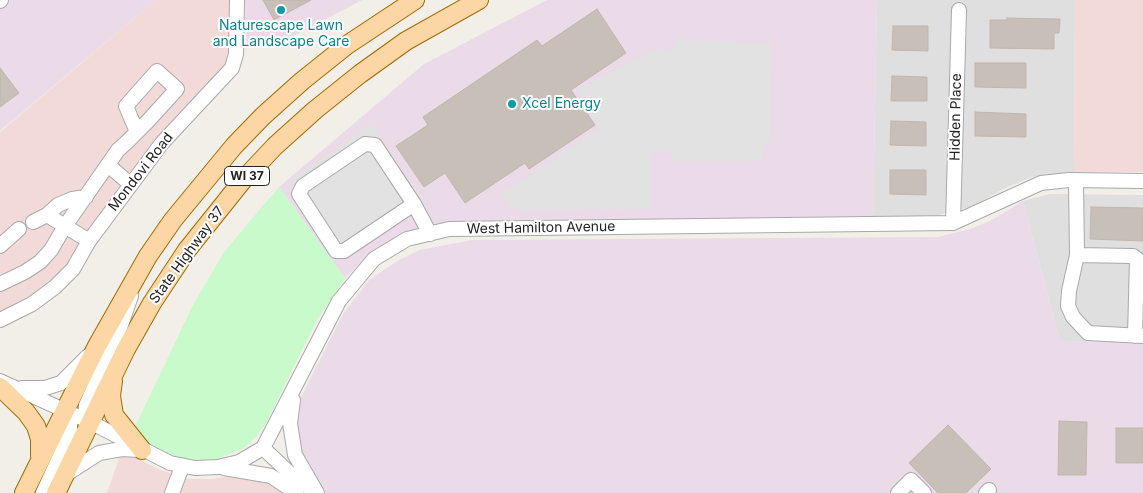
<!DOCTYPE html>
<html>
<head>
<meta charset="utf-8">
<style>
	body { margin:0 }
	canvas { display:block; background:#f2efe9 }
</style>
</head>
<body>
<canvas width="1143" height="493"></canvas>
<script>
const g = document.querySelector('canvas').getContext('2d');
g.lineJoin = 'round';
function paint(path, color) { g.fillStyle = color; g.fill(path, 'evenodd'); }
const shape = rows => new Path2D(rows.map(r => 'M' + r).join(''));
function stroke(path, color, width, dash) { g.strokeStyle = color; g.lineWidth = width; g.lineCap = dash ? 'butt' : 'round'; g.setLineDash(dash || []); g.stroke(path); }
function label(font, color, halo, rows, align = 'center') {
  g.font = font + ' Inter,sans-serif'; g.lineWidth = 4; g.setLineDash([]); g.textBaseline = 'middle'; g.strokeStyle = halo; g.fillStyle = color; for (const [text, x, y, turn = 0] of rows) {
    g.save(); g.translate(x, y); g.rotate((+turn || 0) * Math.PI / 180); g.textAlign = isNaN(turn) ? turn : align; if (halo) g.strokeText(text, 0, 0); g.fillText(text, 0, 0); g.restore();
  }
}
paint(shape([
	[877,0,1075,0,1074,172,1032,177,1005,188,973,206,935,216,873,216],
	[1050,194,1143,195,1143,342,1060,341,1023,201]
]), '#e0dfdf');
paint(shape([
	[156,0,229,0,232,47,227,65,186,106,147,151,68,264,37,292,0,311,0,132],
	[1075,0,1143,0,1143,172,1074,172],
	[122,450,160,470,189,479,213,479,238,474,258,476,289,493,107,493]
]), '#f2dad9');
paint(shape([
	[0,0,156,0,0,131],
	[245,0,362,0,273,47,246,47],
	[547,0,877,0,873,216,451,222,414,230,397,237,364,260,345,278,279,187,424,64],
	[1023,201,1060,341,1143,342,1143,493,326,493,306,469,295,438,297,405,343,314,369,280,399,260,419,250,472,240,938,237,970,229,990,221]
]), '#ebdbe8');
paint(shape([
	[279,187,345,278,317,320,265,425,255,438,244,448,215,460,199,461,169,455,132,433,193,305,224,252]
]), '#c8facc');
paint(shape([
	[674,40,771,42,770,140,762,151,761,161,671,161,672,151,653,151,651,156,651,209,522,210,511,207,501,194,599,128,577,90,656,49,674,50],
	[372,124,425,204,341,259,290,190,295,187,293,178]
]), '#e2e2e2');
const building = shape([
	[263,0,311,0,274,20,263,0],
	[597,9,626,53,571,90,595,125,529,169,525,163,465,203,445,173,424,187,396,146,428,125,423,117,537,40,542,46,597,9],
	[1007,18,1060,19,1059,33,1054,33,1054,49,990,48,990,20,1007,20,1007,18],
	[893,26,928,26,928,51,892,50,893,26],
	[975,63,1026,63,1026,88,975,87,975,63],
	[0,68,19,93,0,107,0,68],
	[892,76,927,77,927,101,891,101,892,76],
	[975,112,1026,114,1026,137,975,136,975,112],
	[891,121,926,122,926,146,890,145,891,121],
	[890,170,926,170,926,195,890,194,890,170],
	[1091,207,1143,208,1143,241,1090,239,1091,207],
	[1059,421,1087,422,1086,475,1058,475,1059,421],
	[948,425,991,469,966,493,938,493,909,463,948,425],
	[1116,428,1143,428,1143,463,1116,463,1116,428]
]);
paint(building, '#c7bfb8');
stroke(building, '#c4b6ab', 1);
const minor = shape([
	[0,1,1,0],
	[108,165,130,184],
	[1076,181,1077,255,1069,291,1068,306,1073,317,1088,333,1143,336],
	[414,204,344,251,336,251,299,194,303,186,365,144,375,145,414,204,430,234],
	[47,215,65,226,118,150,128,141,147,122,177,89,157,71,126,106,137,132],
	[33,222,47,215,58,205,72,199,86,197],
	[953,223,959,10],
	[0,246,19,229],
	[1077,255,1133,256,1137,259,1135,336],
	[0,284,25,272,40,262,51,250,65,226,89,241],
	[0,320,32,304,55,287,73,269,89,241,162,143,232,68,236,54,237,0],
	[0,381,90,422,170,463,195,468,218,467,239,462,263,448,339,301,374,259,407,239,449,229,953,223,1041,183,1069,180,1143,181],
	[22,388,45,388,61,383,88,356],
	[293,400,290,423,295,455,317,493],
	[90,422,86,411,86,405,119,331,131,296],
	[263,448,298,481,315,491],
	[224,468,271,476,296,493],
	[65,475,99,453,122,449,139,450],
	[43,493,70,434,70,425,64,411],
	[172,493,182,467],
	[898,493,911,480,924,493],
	[986,493,989,490]
]);
const major = shape([
	[113,381,111,396,114,415,142,450],
	[0,387,26,412,36,426,40,439,40,456],
	[24,493,97,346,148,256,173,220,234,146,263,116,302,81,347,45,415,0],
	[56,493,126,349,152,303,187,250,243,180,275,146,315,110,360,74,406,41,479,0]
]);
stroke(minor, '#a9a9a9', 16);
stroke(major, '#a06b00', 20);
stroke(minor, '#fff', 14);
stroke(major, '#fcd6a4', 18);
for (const [x, y, r, color] of [
	[281,10,5,"#0f9aa8"],
	[512,104,5,"#0f9aa8"]
]) { const dot = new Path2D(); dot.arc(x, y, r, 0, 2 * Math.PI); g.fillStyle = color; g.fill(dot); stroke(dot, '#fff', 2); }
for (const [x, y, w] of [
	[247,176,45]
]) { const box = new Path2D(); box.roundRect(x - w / 2, y - 9.5, w, 19, 4); g.fillStyle = '#fff'; g.fill(box); stroke(box, '#222', 1); }
label('bold 12px', '#222', null, [
	["WI 37",247,176]
]);
label('14px', '#0d838f', '#fff', [
	["Naturescape Lawn",281,26],
	["and Landscape Care",281,42],
	["Xcel Energy",522,104,"left"]
]);
label('14px', '#222', '#fff', [
	["Hidden Place",956,117,-89],
	["Mondovi Road",141,172,-52],
	["West Hamilton Avenue",541,228,-1],
	["State Highway 37",187,255,-54]
]);
</script>
</body>
</html>
